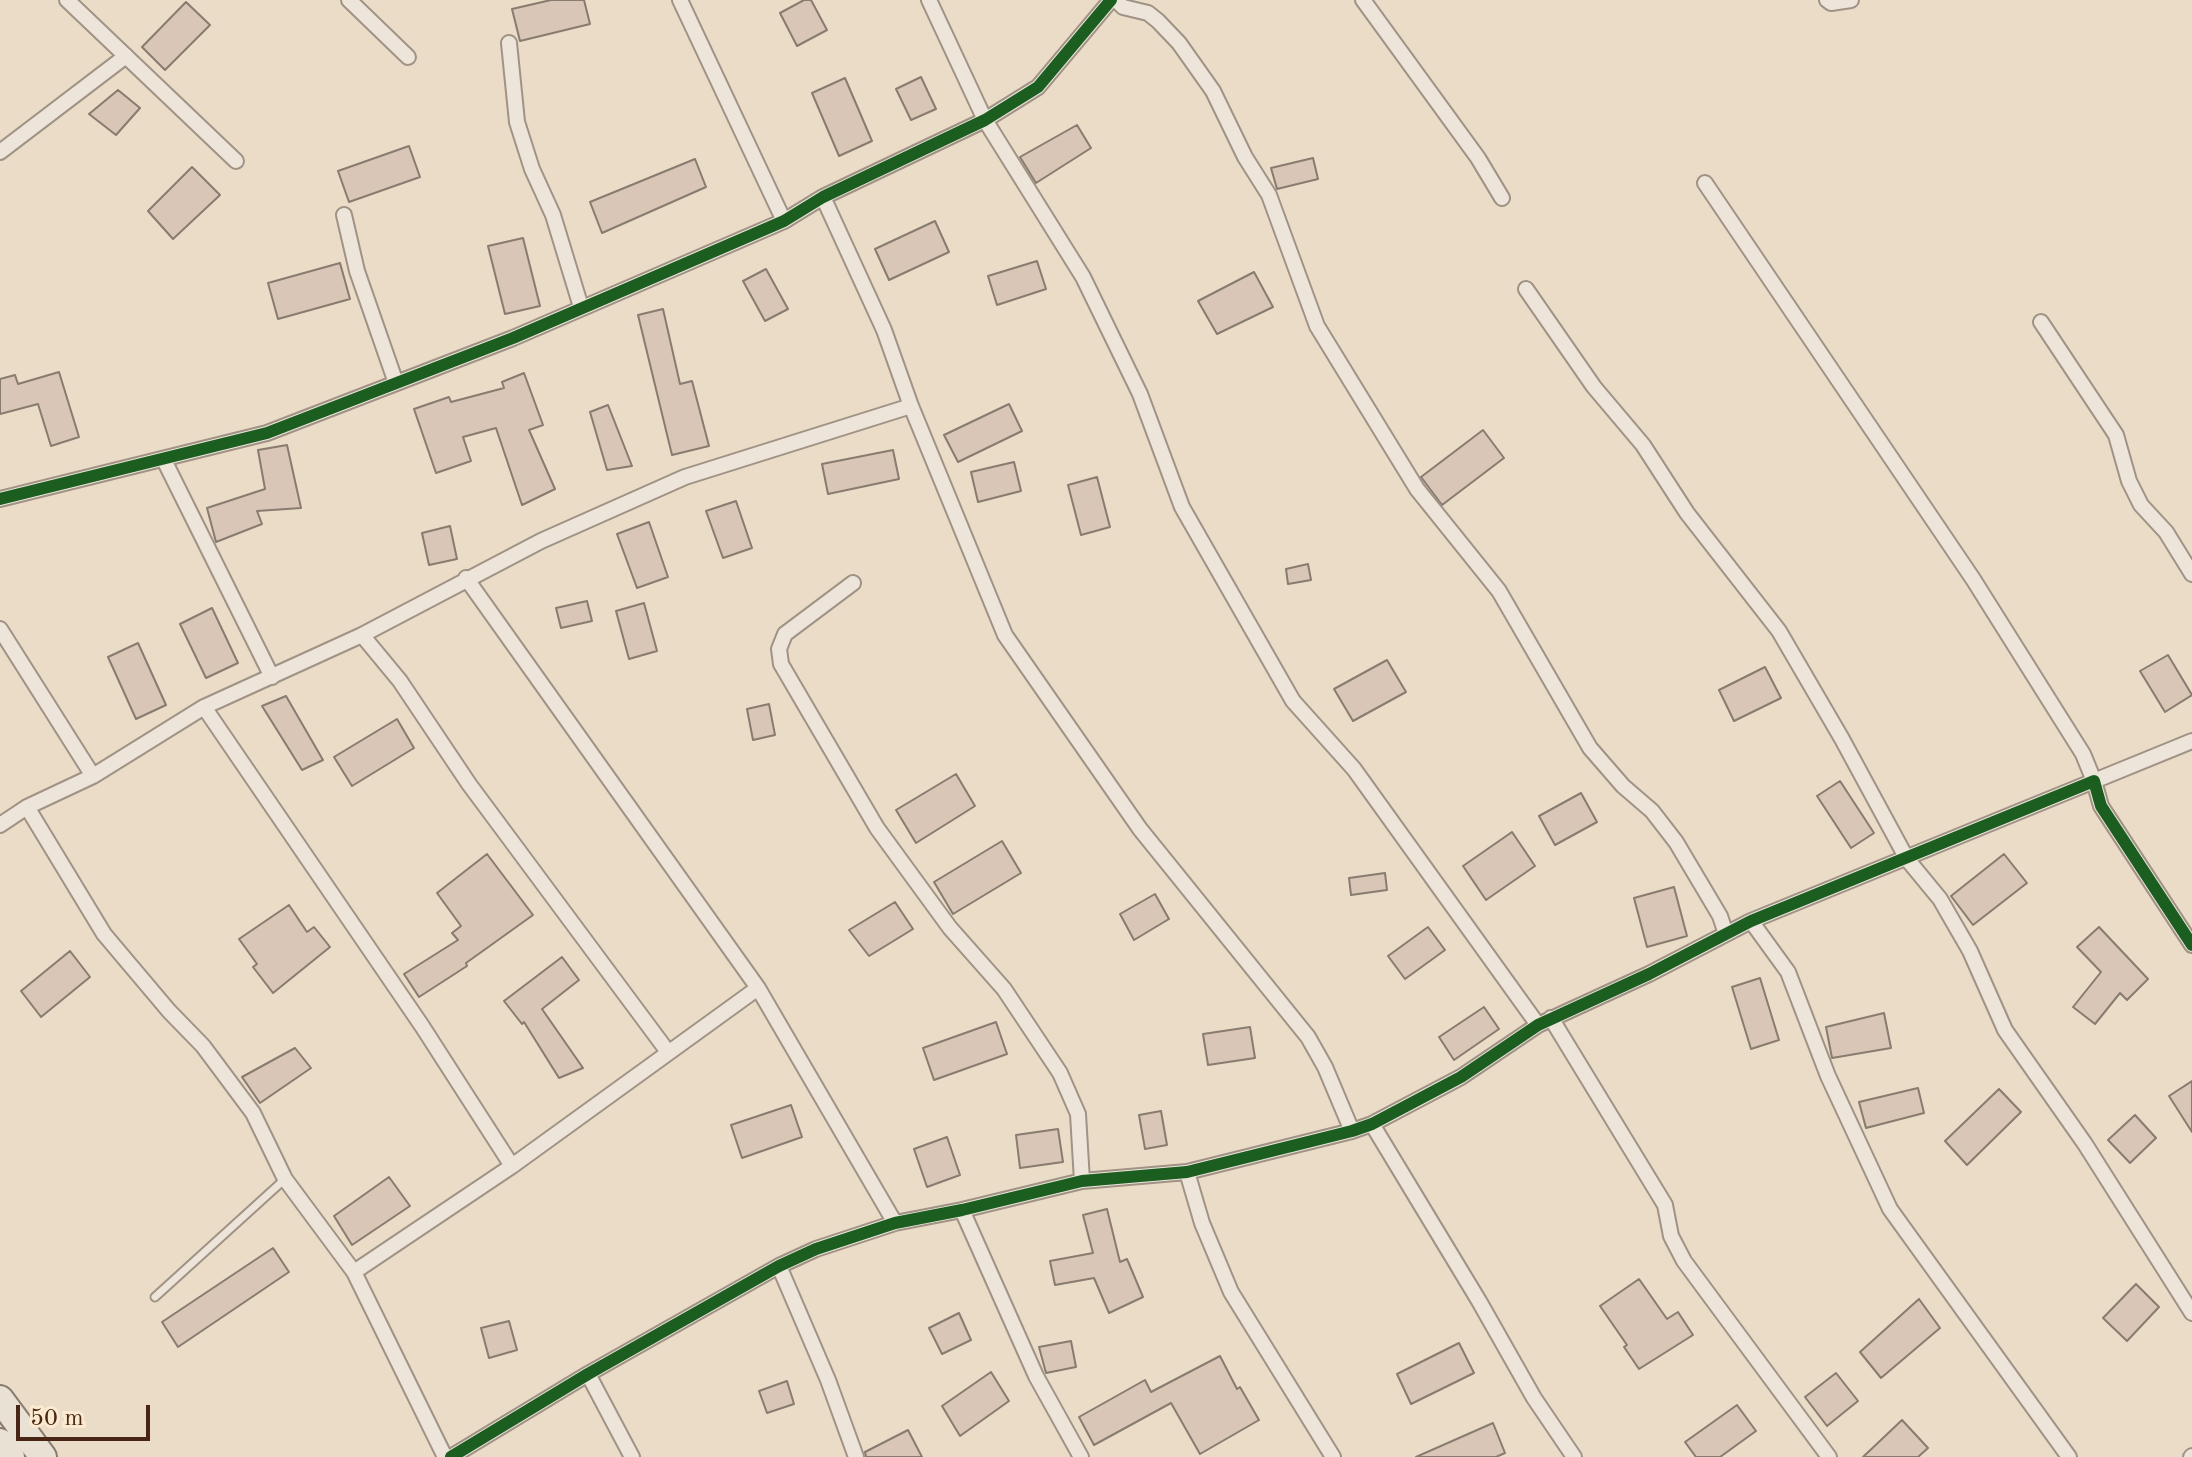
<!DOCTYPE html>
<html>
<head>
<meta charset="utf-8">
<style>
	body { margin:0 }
	#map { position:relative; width:2192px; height:1457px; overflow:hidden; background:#eadcc6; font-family:"Old Standard TT",serif }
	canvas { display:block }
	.scale { position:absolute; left:16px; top:1405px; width:134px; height:36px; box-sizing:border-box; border:4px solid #492516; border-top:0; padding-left:10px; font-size:24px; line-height:28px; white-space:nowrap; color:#492516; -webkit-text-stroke:6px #fbead0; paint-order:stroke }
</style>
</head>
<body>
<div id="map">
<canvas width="2192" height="1457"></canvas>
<div class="scale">50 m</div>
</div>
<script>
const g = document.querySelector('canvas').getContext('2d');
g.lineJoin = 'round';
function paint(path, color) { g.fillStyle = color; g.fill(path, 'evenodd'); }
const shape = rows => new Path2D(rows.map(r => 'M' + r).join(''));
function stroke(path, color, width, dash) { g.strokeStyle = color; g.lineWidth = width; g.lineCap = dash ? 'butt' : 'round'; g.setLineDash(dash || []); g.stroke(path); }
const building = shape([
	[551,0,584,0,590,24,520,41,512,9,551,0],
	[804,0,811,0,827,30,797,46,780,13,804,0],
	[186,2,210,25,165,70,142,47,186,2],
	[921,77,936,109,911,120,896,89,921,77],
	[845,78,872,141,839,156,812,93,845,78],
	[118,90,140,108,116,135,89,114,118,90],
	[1077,125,1091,148,1036,183,1020,157,1077,125],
	[409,146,420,177,349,202,338,171,409,146],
	[1313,158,1318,179,1277,189,1271,168,1313,158],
	[695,159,706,187,602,233,590,202,695,159],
	[192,167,220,195,173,239,148,211,192,167],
	[935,221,949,252,889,280,875,249,935,221],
	[523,238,540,306,505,314,488,246,523,238],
	[1037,261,1046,289,997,305,988,276,1037,261],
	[340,263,350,299,278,319,268,283,340,263],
	[766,269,788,309,765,321,743,281,766,269],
	[1254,272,1273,307,1217,334,1198,301,1254,272],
	[663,309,680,384,692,381,709,446,672,455,638,315,663,309],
	[59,372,79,437,51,446,38,404,0,414,0,379,15,375,18,384,59,372],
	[524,373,543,425,529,430,555,489,522,505,496,428,463,437,471,461,436,473,414,409,449,397,451,402,504,388,502,382,524,373],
	[1009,404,1022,431,958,462,944,435,1009,404],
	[608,405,632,466,607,470,590,412,608,405],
	[1483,430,1504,458,1442,505,1421,477,1483,430],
	[287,445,301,508,257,511,262,524,216,542,207,508,265,489,258,450,287,445],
	[893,450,899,479,828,494,822,464,893,450],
	[1014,462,1021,491,978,502,971,472,1014,462],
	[1097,477,1110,527,1081,535,1068,485,1097,477],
	[736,501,752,548,723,558,706,511,736,501],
	[649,522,668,577,637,588,617,534,649,522],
	[450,526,457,559,429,565,422,533,450,526],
	[1308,564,1311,580,1288,584,1286,569,1308,564],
	[587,601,592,621,561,628,556,608,587,601],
	[644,603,657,651,629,659,616,611,644,603],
	[212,608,238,663,206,678,180,624,212,608],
	[138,643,166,705,136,719,108,657,138,643],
	[2168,655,2192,695,2165,712,2140,671,2168,655],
	[1387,660,1406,692,1353,721,1334,689,1387,660],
	[1765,667,1781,698,1734,721,1719,690,1765,667],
	[286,696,323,760,302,770,262,706,286,696],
	[769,704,775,735,753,740,747,709,769,704],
	[397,719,414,748,352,786,334,757,397,719],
	[956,774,975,806,916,843,896,810,956,774],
	[1840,781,1874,833,1851,848,1817,796,1840,781],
	[1581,793,1597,822,1555,845,1539,816,1581,793],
	[1512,832,1535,866,1486,900,1463,866,1512,832],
	[1002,841,1021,873,953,914,934,882,1002,841],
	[487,854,533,915,466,963,467,966,419,997,404,974,458,940,452,933,461,926,437,893,487,854],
	[2004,854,2027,883,1973,925,1951,896,2004,854],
	[1385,873,1387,890,1351,895,1349,878,1385,873],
	[1674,887,1687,936,1647,947,1634,898,1674,887],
	[1155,894,1169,919,1134,940,1120,914,1155,894],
	[895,902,913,929,869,956,849,930,895,902],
	[289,905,307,932,314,927,330,947,273,993,253,967,257,964,239,939,289,905],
	[1428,927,1445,950,1405,979,1388,956,1428,927],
	[2099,927,2148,979,2127,1000,2120,993,2095,1024,2073,1007,2101,972,2077,947,2099,927],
	[70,951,90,977,41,1017,21,991,70,951],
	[562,957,579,980,542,1009,583,1068,559,1078,524,1022,522,1024,504,1001,562,957],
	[1760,978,1779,1040,1751,1049,1732,987,1760,978],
	[1484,1007,1499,1029,1454,1060,1439,1037,1484,1007],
	[1884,1013,1891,1048,1832,1058,1826,1027,1884,1013],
	[996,1022,1007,1054,934,1080,923,1048,996,1022],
	[1250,1027,1255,1058,1208,1065,1203,1034,1250,1027],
	[295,1048,311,1068,260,1103,242,1077,295,1048],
	[2192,1081,2192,1132,2169,1096,2192,1081],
	[1918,1088,1924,1113,1866,1128,1859,1102,1918,1088],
	[1999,1089,2021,1112,1967,1165,1945,1141,1999,1089],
	[791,1105,802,1137,742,1158,731,1125,791,1105],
	[1161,1111,1167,1145,1145,1149,1139,1115,1161,1111],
	[2135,1115,2156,1138,2130,1163,2108,1140,2135,1115],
	[1058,1129,1063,1162,1020,1168,1016,1135,1058,1129],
	[947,1137,960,1175,927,1187,914,1149,947,1137],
	[389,1177,410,1206,352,1245,334,1216,389,1177],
	[1107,1209,1120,1262,1127,1259,1143,1297,1109,1313,1094,1278,1055,1285,1050,1261,1093,1253,1083,1215,1107,1209],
	[273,1248,289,1272,178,1347,162,1322,273,1248],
	[1639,1279,1667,1319,1678,1312,1693,1335,1639,1369,1624,1347,1627,1345,1600,1306,1639,1279],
	[2136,1284,2159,1307,2127,1341,2103,1318,2136,1284],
	[1919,1299,1940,1328,1881,1378,1860,1352,1919,1299],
	[959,1313,971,1340,942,1354,929,1328,959,1313],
	[509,1321,517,1350,489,1358,481,1328,509,1321],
	[1071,1341,1076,1367,1046,1373,1039,1347,1071,1341],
	[1459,1343,1474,1373,1411,1404,1397,1374,1459,1343],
	[1220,1356,1237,1389,1240,1387,1259,1420,1200,1454,1171,1403,1094,1445,1079,1417,1145,1380,1151,1392,1220,1356],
	[991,1372,1009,1401,960,1436,942,1406,991,1372],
	[1836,1373,1858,1401,1827,1426,1805,1397,1836,1373],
	[787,1381,794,1404,767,1413,759,1391,787,1381],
	[1737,1405,1756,1431,1720,1457,1696,1457,1685,1442,1737,1405],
	[1902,1420,1928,1448,1918,1457,1863,1457,1902,1420],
	[1493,1423,1505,1453,1496,1457,1416,1457,1493,1423],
	[908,1430,922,1457,866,1457,865,1452,908,1430]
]);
paint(building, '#d9c6b7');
stroke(building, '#887b6f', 2);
const lane = shape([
	[155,1297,285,1179]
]);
const street = shape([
	[67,0,236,161],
	[349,0,408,57],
	[680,0,784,221],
	[929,0,985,120,1083,277,1140,394,1182,507,1293,701,1354,769,1538,1025],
	[1116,0,1123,7,1148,13,1158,21,1179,43,1213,91,1245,157,1269,195,1317,326,1417,489,1499,591,1590,748,1623,786,1652,811,1676,842,1720,916,1726,934],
	[1363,0,1478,158,1502,198],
	[1827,0,1831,3,1851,0],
	[509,43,517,122,532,169,553,215,581,307],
	[0,152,126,56],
	[1705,183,1973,579,2083,754,2094,781,2192,741],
	[823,197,884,330,911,406,1005,635,1140,829,1308,1037,1325,1067,1352,1131],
	[344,215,357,271,396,383],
	[1526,289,1594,387,1643,445,1687,513,1779,631,1842,739,1907,859,1940,899,1970,951,2005,1030,2085,1144,2192,1313],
	[2041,322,2116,435,2129,481,2141,505,2166,532,2192,574],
	[164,460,272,677],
	[0,499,267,433,513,338,784,221,823,197,985,120,1038,87,1111,0],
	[466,578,758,988,895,1223],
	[853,583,785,634,779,649,781,664,877,828,950,928,1004,989,1060,1073,1078,1114,1082,1181],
	[0,629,93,776],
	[362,635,400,681,469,784,668,1052],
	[204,707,422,1026,512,1166],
	[27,807,104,934,169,1011,203,1046,253,1113,285,1179,354,1272,445,1457],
	[0,825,27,807,93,776,204,707,362,635,541,541,685,477,911,406],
	[1751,921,1788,972,1828,1076,1890,1209,2069,1457],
	[1551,1018,1665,1205,1671,1236,1684,1261,1829,1457],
	[1372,1124,1479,1301,1534,1398,1574,1457],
	[1187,1172,1202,1223,1231,1292,1333,1457],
	[962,1210,1036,1376,1081,1457],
	[779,1266,828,1380,856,1457],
	[354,1272,512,1166,758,988],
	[588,1374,632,1457],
	[451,1457,588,1374,779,1266,816,1249,895,1223,962,1210,1082,1181,1187,1172,1352,1131,1372,1124,1461,1077,1538,1025,1649,974,1751,921,2094,781,2101,806,2192,945],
	[2191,1457,2192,1456]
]);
const highway = shape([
	[0,1399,43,1457],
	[0,1442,11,1457]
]);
stroke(lane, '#a09385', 11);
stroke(street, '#a09385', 18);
stroke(highway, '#887b6f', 30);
stroke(lane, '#ede5da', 7);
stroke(street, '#ede5da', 14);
stroke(highway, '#e9e1d4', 26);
stroke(shape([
	[0,499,267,433,513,338,784,221,823,197,985,120,1038,87,1111,0],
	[451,1457,588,1374,779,1266,816,1249,895,1223,962,1210,1082,1181,1187,1172,1352,1131,1372,1124,1461,1077,1538,1025,1649,974,1751,921,2094,781,2101,806,2192,945]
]), '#1b5e20', 12);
</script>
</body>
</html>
